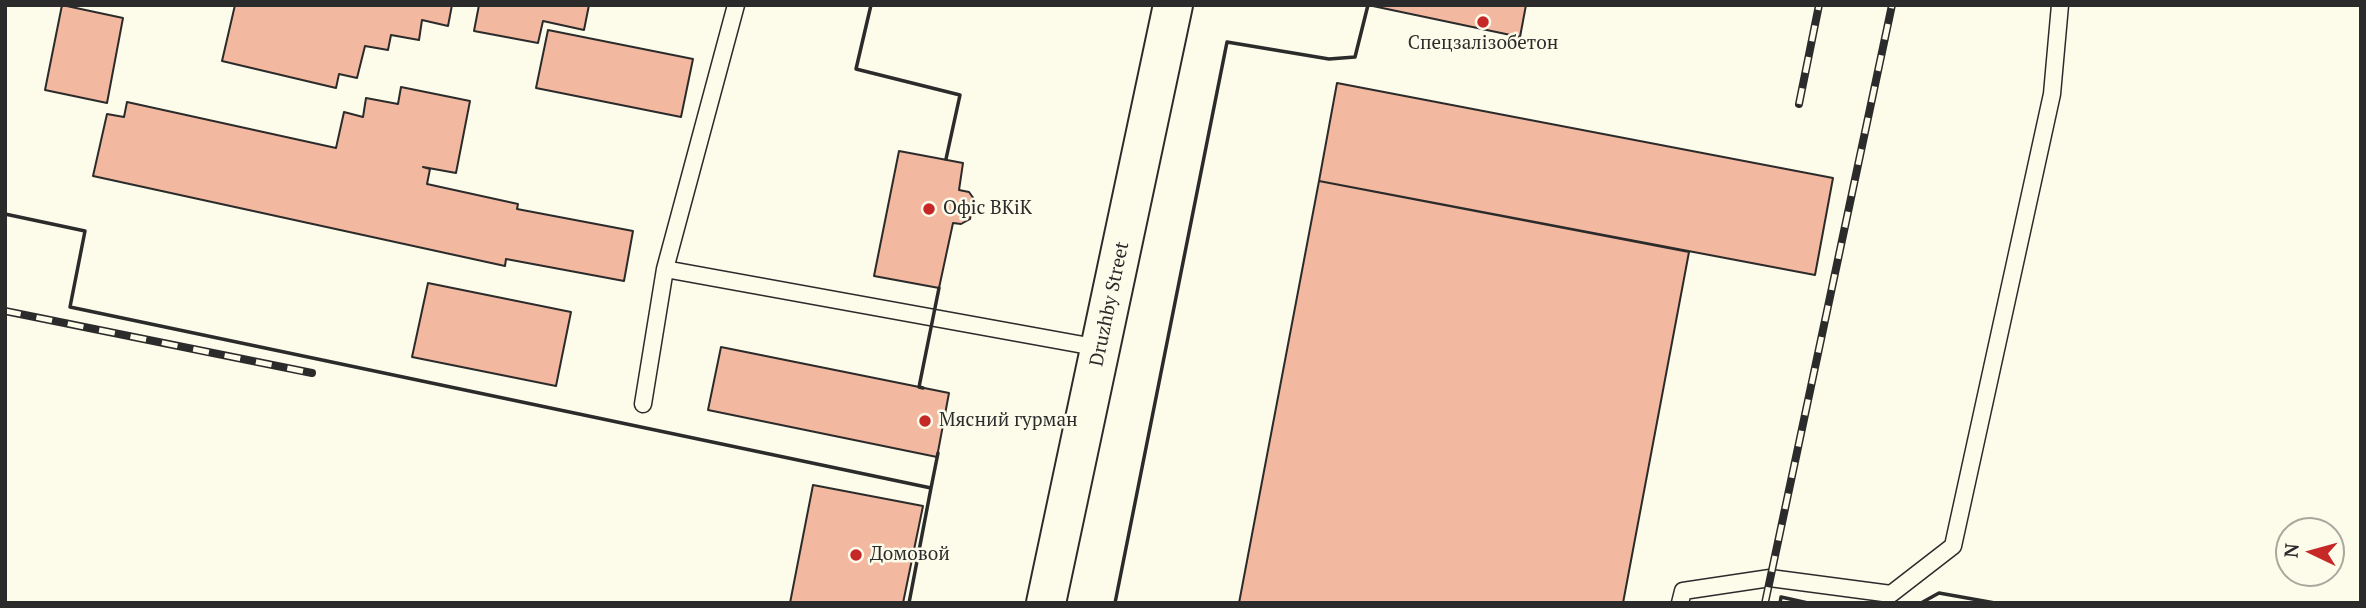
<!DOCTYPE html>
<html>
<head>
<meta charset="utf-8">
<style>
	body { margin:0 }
	#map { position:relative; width:2366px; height:608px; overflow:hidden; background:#fdfbea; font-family:"PT Serif",serif }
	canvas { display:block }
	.frame { position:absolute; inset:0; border:7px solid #2b2b2b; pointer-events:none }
	.north { position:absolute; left:2275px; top:517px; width:70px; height:70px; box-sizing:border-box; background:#fdfbea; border:2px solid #a9a89e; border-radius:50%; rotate:275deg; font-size:19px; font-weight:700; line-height:28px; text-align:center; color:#2b2b2b }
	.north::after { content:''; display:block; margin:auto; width:24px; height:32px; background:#c62828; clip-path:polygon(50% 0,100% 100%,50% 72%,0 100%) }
</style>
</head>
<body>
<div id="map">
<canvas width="2366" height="608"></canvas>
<div class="frame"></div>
<div class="north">N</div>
</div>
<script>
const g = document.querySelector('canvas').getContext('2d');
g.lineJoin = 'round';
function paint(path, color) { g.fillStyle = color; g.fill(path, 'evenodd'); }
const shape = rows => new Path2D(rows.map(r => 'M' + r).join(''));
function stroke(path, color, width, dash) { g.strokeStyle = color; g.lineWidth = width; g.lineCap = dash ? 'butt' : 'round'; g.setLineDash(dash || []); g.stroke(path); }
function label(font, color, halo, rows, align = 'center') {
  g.font = font + ' "PT Serif",serif'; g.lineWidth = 5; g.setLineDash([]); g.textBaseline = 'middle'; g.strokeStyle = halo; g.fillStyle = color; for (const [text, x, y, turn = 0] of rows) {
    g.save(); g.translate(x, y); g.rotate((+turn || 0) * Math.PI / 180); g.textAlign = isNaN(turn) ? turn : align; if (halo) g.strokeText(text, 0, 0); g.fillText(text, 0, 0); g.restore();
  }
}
const building = shape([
	[62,5,123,18,107,103,45,90,62,5],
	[235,5,452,5,448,26,422,20,419,40,391,35,388,50,365,46,357,78,339,74,336,88,222,61,235,5],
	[479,5,589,5,584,30,543,21,538,43,474,31,479,5],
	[1368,5,1526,5,1520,37,1368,5],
	[548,30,693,59,681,117,536,88,548,30],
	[1337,83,1833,178,1815,275,1319,181,1337,83],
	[401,87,470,101,456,173,423,167,430,169,427,184,518,204,517,209,633,231,624,281,506,259,505,266,93,176,107,114,124,117,127,102,336,148,344,112,363,117,366,98,398,104,401,87],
	[899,151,963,163,959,190,969,192,974,199,970,219,961,224,953,223,939,288,874,276,899,151],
	[1319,181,1689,252,1623,603,1239,603,1319,181],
	[428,283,571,312,556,386,412,357,428,283],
	[721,347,949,393,937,457,708,410,721,347],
	[813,485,923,506,903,603,790,603,813,485]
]);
paint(building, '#f2b8a0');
stroke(building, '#2b2b2b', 2);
const service = shape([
	[665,269,1100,348],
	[643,404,665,269,736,5],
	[1680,603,1683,591,1770,578,1891,594,1953,546,2052,94,2060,5]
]);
const primary = shape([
	[1046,603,1173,5]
]);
stroke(service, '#2b2b2b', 19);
stroke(primary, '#2b2b2b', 42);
stroke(service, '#fdfbea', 16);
stroke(primary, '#fdfbea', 38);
const rail = shape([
	[1799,104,1819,5],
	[5,311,312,373],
	[1765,603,1892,5]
]);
stroke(rail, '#2b2b2b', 8);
stroke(rail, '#fdfbea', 5, [16]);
stroke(shape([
	[871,5,856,69,960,95,946,159],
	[5,214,85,231,70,307,931,488,938,453],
	[923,388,919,387,939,288],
	[909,603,931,488],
	[1115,603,1227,42,1329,59,1355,57,1368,5],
	[1780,603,1781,597,1808,603],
	[1921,603,1939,593,1995,603]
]), '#2b2b2b', 3.5);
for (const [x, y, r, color] of [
	[1483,22,7,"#c62828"],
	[929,209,7,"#c62828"],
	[925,421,7,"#c62828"],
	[856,555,7,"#c62828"]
]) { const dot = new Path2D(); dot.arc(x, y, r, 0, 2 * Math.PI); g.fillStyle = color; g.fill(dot); stroke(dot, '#fdfbea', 2.5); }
label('19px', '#2b2b2b', '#fdfbea', [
	["Спецзалізобетон",1483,44,"center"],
	["Офіс ВКіК",943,209],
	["Мясний гурман",939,421],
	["Домовой",870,555]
], 'left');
label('19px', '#2b2b2b', '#fdfbea', [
	["Druzhby Street",1110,304,-78]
]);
</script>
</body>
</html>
